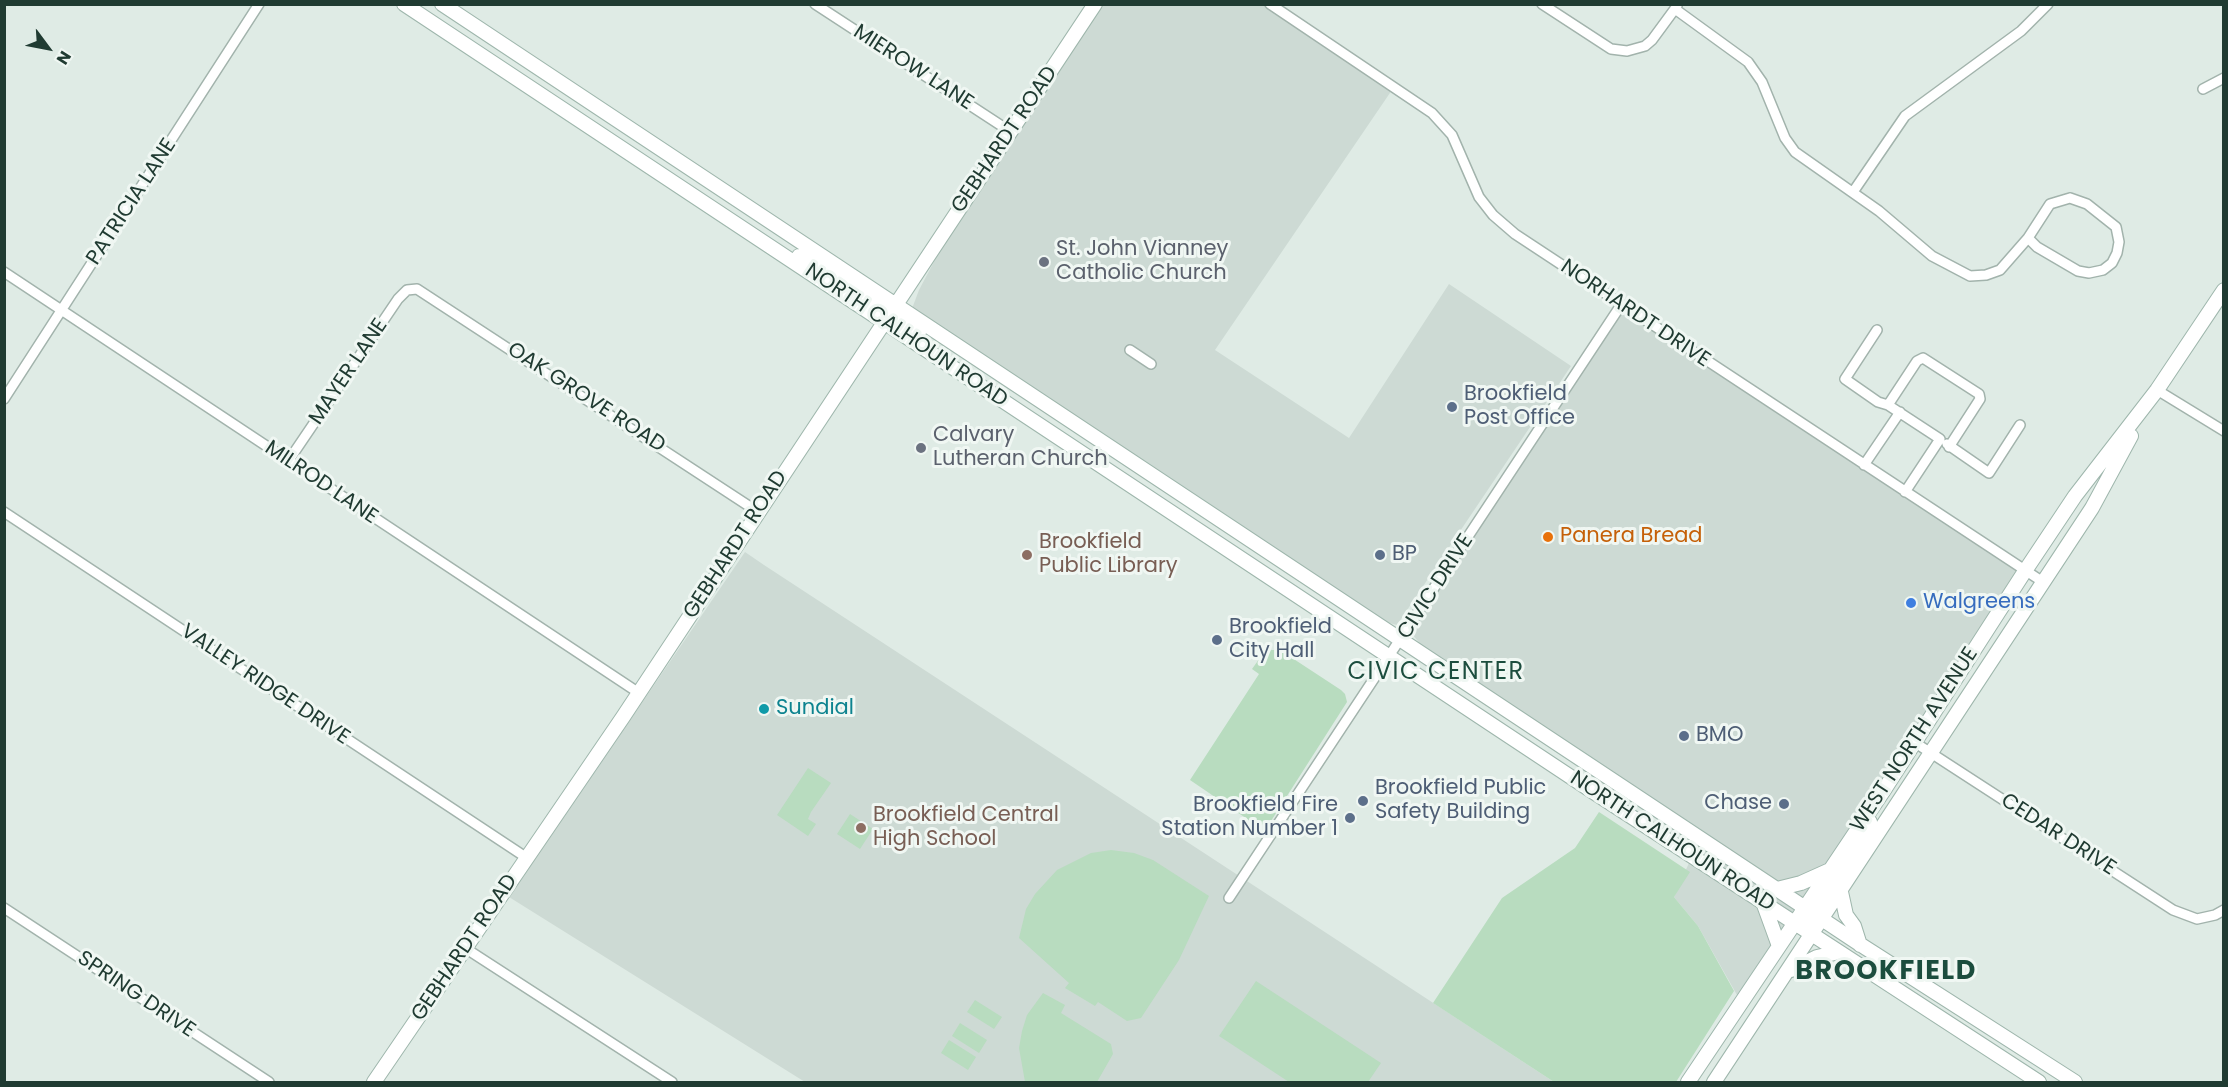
<!DOCTYPE html>
<html>
<head>
<meta charset="utf-8">
<style>
	body { margin:0 }
	#map { position:relative; width:2228px; height:1087px; overflow:hidden; background:#dfebe5; font-family:Poppins,sans-serif }
	canvas { display:block }
	.frame { position:absolute; inset:0; border:6px solid #203b32; pointer-events:none }
	.north { position:absolute; left:18px; top:18px; width:60px; height:60px; -webkit-text-stroke:4px #f0f7f3; paint-order:stroke; rotate:122deg; font-size:16px; font-weight:700; line-height:24px; text-align:center; color:#203b32 }
	.north::after { content:''; display:block; margin:auto; width:21px; height:27px; background:#203b32; clip-path:polygon(50% 0,100% 100%,50% 72%,0 100%) }
</style>
</head>
<body>
<div id="map">
<canvas width="2228" height="1087"></canvas>
<div class="frame"></div>
<div class="north">N</div>
</div>
<script>
const g = document.querySelector('canvas').getContext('2d');
g.lineJoin = 'round';
function paint(path, color) { g.fillStyle = color; g.fill(path, 'evenodd'); }
const shape = rows => new Path2D(rows.map(r => 'M' + r).join(''));
function stroke(path, color, width, dash) { g.strokeStyle = color; g.lineWidth = width; g.lineCap = dash ? 'butt' : 'round'; g.setLineDash(dash || []); g.stroke(path); }
function label(font, color, halo, rows, align = 'center') {
  g.font = font + ' Poppins,sans-serif'; g.lineWidth = 6; g.setLineDash([]); g.textBaseline = 'middle'; g.strokeStyle = halo; g.fillStyle = color; for (const [text, x, y, turn = 0] of rows) {
    g.save(); g.translate(x, y); g.rotate((+turn || 0) * Math.PI / 180); g.textAlign = isNaN(turn) ? turn : align; if (halo) g.strokeText(text, 0, 0); g.fillText(text, 0, 0); g.restore();
  }
}
paint(shape([
	[1095,5,1270,5,1394,87,1215,350,1349,438,1449,284,1571,366,1397,625,1386,622,1144,460,1140,466,910,314,919,290,973,188],
	[1621,305,2025,571,1811,898,1737,995,1698,926,1674,897,1703,831,1421,645,1409,630],
	[745,552,764,565,1554,1082,805,1082,509,897]
]), '#cddad4');
paint(shape([
	[1271,650,1280,650,1341,690,1345,694,1347,702,1271,821,1261,825,1256,825,1190,780,1259,674,1252,669,1262,655],
	[808,768,831,783,811,812,808,819,816,824,808,836,777,815],
	[1599,812,1690,872,1674,897,1698,926,1734,991,1676,1082,1554,1082,1433,1003,1502,898,1575,848],
	[850,814,873,829,860,849,837,834],
	[1111,850,1134,853,1153,860,1209,896,1179,960,1141,1018,1127,1021,1098,1002,1095,1006,1065,988,1069,983,1019,938,1026,909,1035,894,1057,870,1091,853],
	[1256,981,1381,1063,1368,1082,1289,1082,1219,1036],
	[1043,993,1065,1005,1061,1013,1111,1044,1113,1054,1097,1082,1025,1082,1019,1048,1022,1031,1027,1015],
	[975,1000,1002,1017,994,1029,967,1012],
	[960,1023,987,1040,979,1053,952,1036],
	[949,1040,976,1057,968,1070,941,1053]
]), '#b8dcbf');
const street = shape([
	[815,4,1011,132],
	[1270,4,1432,113,1452,135,1479,197,1493,215,1515,234,2043,582],
	[1542,4,1611,49,1627,51,1645,46,1652,40,1677,6],
	[1675,9,1748,62,1762,82,1785,138,1795,152,1879,211,1932,256,1970,276,1986,275,2000,270,2028,238],
	[2203,89,2224,78],
	[1853,192,1905,116,2021,31,2048,4],
	[2070,198,2087,204,2116,227,2119,242,2117,253,2112,263,2103,270,2089,273,2078,271,2037,247,2028,238,2050,204,2070,198],
	[4,272,639,693],
	[1877,330,1845,379,1878,402,1888,405,1940,439,1905,492],
	[1130,350,1151,364],
	[2157,390,2224,431],
	[4,399,259,4],
	[1888,405,1917,361,1923,358,1979,394,1980,399,1949,447],
	[1947,444,1989,473,2020,425],
	[289,460,398,299,407,290,417,289,758,512],
	[1864,465,1900,412],
	[4,512,527,858],
	[1914,742,2173,910,2197,919,2215,915,2224,910],
	[1229,898,1621,305],
	[4,908,269,1082],
	[465,948,672,1082]
]);
const secondary = shape([
	[404,4,1595,793,2039,1082],
	[442,4,1858,943,2075,1082],
	[799,256,821,267,884,309,895,305],
	[883,321,893,317,919,332],
	[1777,889,1801,883,1830,870],
	[1841,892,1846,915,1854,926,1860,945],
	[1763,902,1779,946],
	[1811,922,1870,822],
	[1791,970,1817,957,1839,952],
	[374,1082,623,717,1095,4],
	[1688,1082,1884,790,2025,571,2075,496,2157,390,2224,290],
	[1714,1082,2092,508,2131,436]
]);
stroke(street, '#a2b3ac', 12);
stroke(secondary, '#9eb6ac', 16);
stroke(street, '#fff', 9);
stroke(secondary, '#fff', 14);
for (const [x, y, r, color] of [
	[1044,262,6,"#6b7280"],
	[1452,407,6,"#5c6f8a"],
	[921,448,6,"#6b7280"],
	[1548,537,6,"#e8710a"],
	[1027,555,6,"#8d6e63"],
	[1380,555,6,"#5c6f8a"],
	[1911,603,6,"#3f7fe0"],
	[1217,640,6,"#5c6f8a"],
	[764,709,6,"#0f9aa8"],
	[1684,736,6,"#5c6f8a"],
	[1363,801,6,"#5c6f8a"],
	[1784,804,6,"#5c6f8a"],
	[1350,818,6,"#5c6f8a"],
	[861,828,6,"#8d6e63"]
]) { const dot = new Path2D(); dot.arc(x, y, r, 0, 2 * Math.PI); g.fillStyle = color; g.fill(dot); stroke(dot, '#f0f7f3', 2); }
label('21px', '#203b32', '#f0f7f3', [
	["MIEROW LANE",913,68,33],
	["GEBHARDT ROAD",1005,140,-56],
	["PATRICIA LANE",132,202,-57],
	["NORHARDT DRIVE",1635,314,34],
	["NORTH CALHOUN ROAD",906,336,34],
	["MAYER LANE",349,372,-56],
	["OAK GROVE ROAD",586,398,33],
	["MILROD LANE",321,483,34],
	["GEBHARDT ROAD",736,545,-57],
	["CIVIC DRIVE",1436,587,-57],
	["VALLEY RIDGE DRIVE",265,685,34],
	["WEST NORTH AVENUE",1915,740,-57],
	["CEDAR DRIVE",2058,835,33],
	["NORTH CALHOUN ROAD",1672,842,33],
	["GEBHARDT ROAD",465,948,-56],
	["SPRING DRIVE",136,995,34]
]);
label('21px', '#5b616d', '#f0f7f3', [
	["St. John Vianney",1056,250],
	["Catholic Church",1056,274],
	["Calvary",933,436],
	["Lutheran Church",933,460]
], 'left');
label('21px', '#4e5e75', '#f0f7f3', [
	["Brookfield",1464,395],
	["Post Office",1464,419],
	["BP",1392,555],
	["Brookfield",1229,628],
	["City Hall",1229,652],
	["BMO",1696,736],
	["Brookfield Public",1375,789],
	["Safety Building",1375,813],
	["Chase",1772,804,"right"],
	["Brookfield Fire",1338,806,"right"],
	["Station Number 1",1338,830,"right"]
], 'left');
label('21px', '#c56008', '#f0f7f3', [
	["Panera Bread",1560,537]
], 'left');
label('21px', '#785e54', '#f0f7f3', [
	["Brookfield",1039,543],
	["Public Library",1039,567],
	["Brookfield Central",873,816],
	["High School",873,840]
], 'left');
label('21px', '#366cbe', '#f0f7f3', [
	["Walgreens",1923,603]
], 'left');
label('21px', '#0d838f', '#f0f7f3', [
	["Sundial",776,709]
], 'left');
g.letterSpacing = '1.5px';
label('24px', '#1c4d3e', '#f0f7f3', [
	["CIVIC CENTER",1436,673]
]);
g.letterSpacing = '0px';
g.letterSpacing = '1.5px';
label('bold 27px', '#1c4d3e', '#f0f7f3', [
	["BROOKFIELD",1886,972]
]);
g.letterSpacing = '0px';
</script>
</body>
</html>
